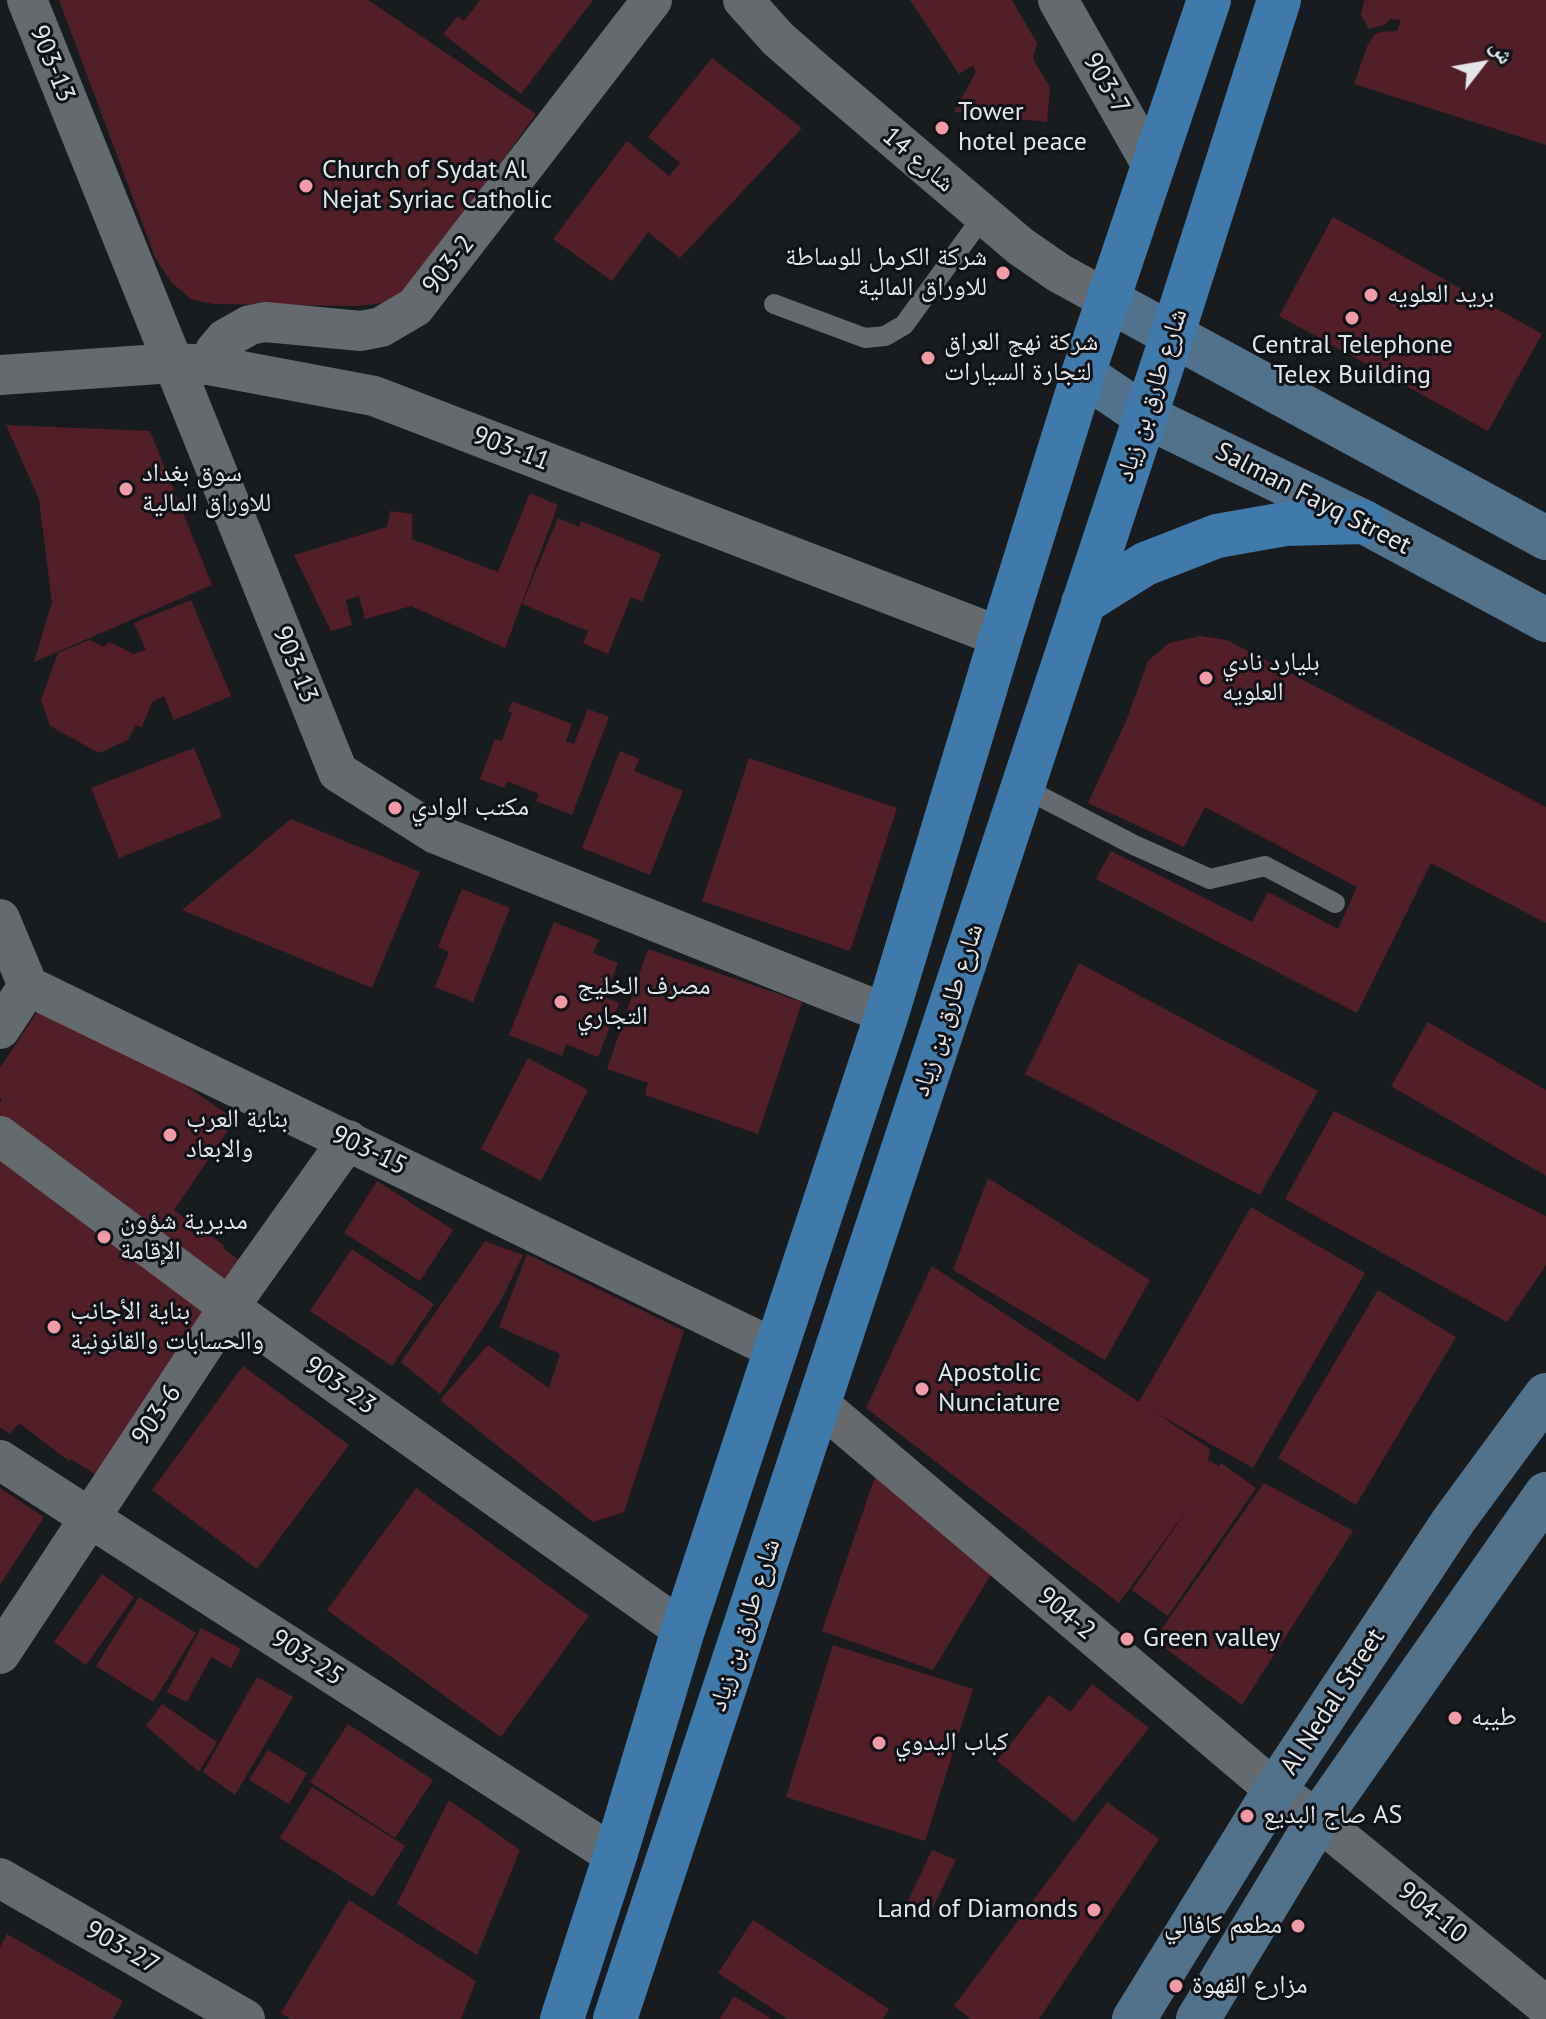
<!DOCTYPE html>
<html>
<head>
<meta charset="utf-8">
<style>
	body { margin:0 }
	#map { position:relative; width:1546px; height:2019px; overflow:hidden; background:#181c1f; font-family:"PT Sans","Noto Naskh Arabic",sans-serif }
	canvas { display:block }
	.north { position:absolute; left:1442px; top:24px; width:80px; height:80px; -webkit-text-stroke:6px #0f1216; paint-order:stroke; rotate:59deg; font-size:22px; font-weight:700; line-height:32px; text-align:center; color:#e3e6e8 }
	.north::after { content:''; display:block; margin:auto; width:28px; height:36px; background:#e3e6e8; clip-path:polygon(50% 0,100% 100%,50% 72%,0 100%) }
</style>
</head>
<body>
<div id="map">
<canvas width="1546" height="2019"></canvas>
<div class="north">ش</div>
</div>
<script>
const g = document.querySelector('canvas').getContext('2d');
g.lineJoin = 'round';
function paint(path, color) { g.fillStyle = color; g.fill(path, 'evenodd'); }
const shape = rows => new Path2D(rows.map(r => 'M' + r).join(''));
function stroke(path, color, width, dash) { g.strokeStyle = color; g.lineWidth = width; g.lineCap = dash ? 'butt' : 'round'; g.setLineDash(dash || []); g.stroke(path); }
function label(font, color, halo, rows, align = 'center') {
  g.font = font + ' "PT Sans","Noto Naskh Arabic",sans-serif'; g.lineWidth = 6; g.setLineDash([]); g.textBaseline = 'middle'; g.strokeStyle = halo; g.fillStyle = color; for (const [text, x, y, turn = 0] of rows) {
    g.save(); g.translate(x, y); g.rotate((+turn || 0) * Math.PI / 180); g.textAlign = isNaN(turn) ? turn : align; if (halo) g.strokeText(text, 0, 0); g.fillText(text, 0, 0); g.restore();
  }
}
paint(shape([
	[59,0,368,0,536,114,416,281,402,296,383,303,357,306,213,304,191,299,171,282,155,257],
	[480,0,593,0,521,94,443,34,458,16,464,21],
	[910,0,1012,0,1037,43,1033,59,1050,87,1047,122,954,112,976,72,973,65,959,74],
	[1364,0,1546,0,1546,145,1354,84,1367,47,1374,35,1380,32,1397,31,1401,20,1391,19,1384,25,1369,29,1361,15],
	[712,58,802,128,680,258,648,232,612,281,553,239,627,141,669,176,680,163,648,137],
	[1333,217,1542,334,1488,431,1279,316],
	[6,425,150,431,212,585,34,662,52,602,39,499],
	[530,493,558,505,505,648,411,606,365,619,359,596,346,600,352,625,331,631,294,555,387,527,390,511,412,514,412,539,498,572],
	[558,518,579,527,581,521,661,554,642,602,631,597,608,654,583,643,588,631,522,604],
	[191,600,231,696,174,720,164,696,152,702,142,727,136,725,128,740,99,753,50,726,41,700,58,653,89,640,104,647,109,642,133,654,146,650,134,623],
	[1200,636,1227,640,1546,807,1546,923,1431,863,1357,1013,1096,879,1111,851,1252,922,1268,892,1338,929,1357,887,1205,807,1184,847,1088,803,1127,719,1148,661,1169,643],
	[512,701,572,724,566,741,574,744,588,709,609,717,572,815,536,801,539,794,507,781,504,788,480,779,495,739,502,741,512,713,508,711],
	[194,748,222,817,119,858,91,788],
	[620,751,639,759,634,771,683,791,650,875,582,848],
	[749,758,897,808,850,951,702,901],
	[291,819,420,872,372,988,182,910],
	[462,889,510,908,473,1002,435,987,449,952,438,947],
	[554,922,599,940,593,953,618,963,605,997,619,1003,598,1057,566,1044,562,1056,509,1035],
	[648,949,802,1002,758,1134,645,1095,648,1083,607,1069],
	[1079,963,1318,1091,1260,1195,1025,1074],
	[37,1012,161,1068,235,1120,174,1210,225,1246,223,1248,244,1264,96,1475,71,1459,69,1461,19,1423,10,1434,0,1427,0,1103,2,1100,0,1098,0,1068],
	[1428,1022,1546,1090,1546,1176,1391,1086],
	[528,1058,588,1090,541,1181,481,1149],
	[1334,1111,1546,1216,1546,1265,1507,1322,1285,1199],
	[988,1178,1150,1280,1105,1360,953,1270],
	[377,1181,453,1230,420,1281,344,1233],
	[1251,1207,1365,1273,1253,1468,1153,1411,1210,1449,1208,1460,1219,1466,1221,1463,1256,1488,1168,1616,1132,1590,1192,1503,1119,1603,866,1408,932,1266,1139,1402],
	[485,1241,523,1255,500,1302,440,1394,401,1362],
	[352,1249,434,1304,392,1366,310,1311],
	[527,1254,684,1331,624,1512,593,1522,440,1400,488,1345,549,1388,560,1354,499,1327],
	[1378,1290,1456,1337,1356,1505,1278,1458],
	[243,1366,349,1445,257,1569,152,1490],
	[875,1477,992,1573,933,1670,822,1631],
	[1264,1483,1353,1531,1242,1705,1154,1640],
	[0,1488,44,1517,0,1585],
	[416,1488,589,1616,501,1737,327,1610],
	[102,1574,134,1597,86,1665,54,1642],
	[139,1597,196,1633,153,1702,96,1666],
	[201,1628,241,1649,231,1668,211,1657,187,1702,167,1692],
	[833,1645,973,1689,925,1841,786,1797],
	[257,1677,293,1697,235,1795,203,1772],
	[1092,1684,1149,1728,1074,1822,997,1761,1049,1695,1070,1712],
	[162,1704,217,1742,199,1772,146,1726],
	[348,1724,433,1780,395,1838,310,1782],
	[268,1750,307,1773,289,1804,249,1780],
	[312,1787,405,1846,373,1897,280,1838],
	[449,1800,520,1850,477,1955,397,1904],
	[1107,1802,1159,1839,1039,2019,971,2019,954,2006],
	[932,1850,956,1860,929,1916,907,1903],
	[349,1900,476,1981,461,2019,291,2019,281,2013],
	[753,1920,889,2009,883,2019,788,2019,718,1973],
	[7,1934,123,2001,113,2019,0,2019,0,1947],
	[734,1996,772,2019,720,2019]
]), '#521f29');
stroke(shape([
	[774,304,865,338,885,336,904,325,984,215],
	[1022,787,1134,845,1210,879,1265,866,1335,903]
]), '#656a6e', 20);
stroke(shape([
	[27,0,338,772,436,834,887,1014],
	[743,0,778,39,817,73,1020,246,1059,273,1108,300],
	[1058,0,1154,169],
	[209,365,215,351,225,339,250,325,265,322,361,331,381,327,415,307,652,0],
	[0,375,173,363,209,365,374,396,1001,637],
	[0,919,28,986,775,1349],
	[0,1029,28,986],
	[0,1136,229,1307,683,1630],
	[818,1403,1275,1790,1318,1820,1546,2006],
	[0,1460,615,1856],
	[0,1654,229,1307,348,1140],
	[0,1878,245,2019]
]), '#656a6e', 40);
stroke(shape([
	[1108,300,1546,538],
	[1083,374,1145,416,1364,522,1546,620],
	[1134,2019,1275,1790,1454,1520,1546,1395],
	[1198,2019,1318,1820,1546,1494]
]), '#52728c', 44);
stroke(shape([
	[1083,603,1145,564,1217,536,1285,524,1364,522],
	[562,2019,615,1856,683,1630,887,1014,1001,637,1083,374,1209,0],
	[615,2019,1172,336,1279,0]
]), '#407aaa', 44);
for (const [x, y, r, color] of [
	[942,128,8,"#f39aa7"],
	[306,186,8,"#f39aa7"],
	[1003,273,8,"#f39aa7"],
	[1371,295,8,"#f39aa7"],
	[1352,318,8,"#f39aa7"],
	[928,358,8,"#f39aa7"],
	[126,489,8,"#f39aa7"],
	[1206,678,8,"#f39aa7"],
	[395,808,8,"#f39aa7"],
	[561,1002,8,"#f39aa7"],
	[170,1135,8,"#f39aa7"],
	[104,1237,8,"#f39aa7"],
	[54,1327,8,"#f39aa7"],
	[922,1389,8,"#f39aa7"],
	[1127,1639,8,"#f39aa7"],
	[1455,1718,8,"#f39aa7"],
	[879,1743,8,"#f39aa7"],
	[1247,1816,8,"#f39aa7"],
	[1094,1910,8,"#f39aa7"],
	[1298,1926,8,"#f39aa7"],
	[1176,1986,8,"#f39aa7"]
]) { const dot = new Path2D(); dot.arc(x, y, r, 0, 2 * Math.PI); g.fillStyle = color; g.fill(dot); stroke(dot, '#0f1216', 3); }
label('26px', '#e3e6e8', '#0f1216', [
	["903-13",52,64,68],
	["903-7",1106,84,60],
	["شارع 14",918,160,40],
	["903-2",449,265,-52],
	["شارع طارق بن زياد",1152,395,-72],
	["903-11",511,449,21],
	["Salman Fayq Street",1313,499,27],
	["903-13",295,665,68],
	["شارع طارق بن زياد",948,1010,-72],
	["903-15",369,1151,26],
	["903-23",340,1386,35],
	["903-6",157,1415,-56],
	["904-2",1066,1614,40],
	["شارع طارق بن زياد",745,1625,-72],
	["903-25",307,1658,33],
	["Al Nedal Street",1333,1702,-57],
	["904-10",1432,1913,39],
	["903-27",122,1948,30]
]);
label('26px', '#e3e6e8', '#0f1216', [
	["Tower",958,113],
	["hotel peace",958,143],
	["Church of Sydat Al",322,171],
	["Nejat Syriac Catholic",322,201],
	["شركة الكرمل للوساطة",987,258,"right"],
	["للاوراق المالية",987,288,"right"],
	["بريد العلويه",1387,295],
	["شركة نهج العراق",944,343],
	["لتجارة السيارات",944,373],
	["Central Telephone",1352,346,"center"],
	["Telex Building",1352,376,"center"],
	["سوق بغداد",142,474],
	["للاوراق المالية",142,504],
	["بليارد نادي",1222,663],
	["العلويه",1222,693],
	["مكتب الوادي",411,808],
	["مصرف الخليج",577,987],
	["التجاري",577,1017],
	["بناية العرب",186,1120],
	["والابعاد",186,1150],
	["مديرية شؤون",120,1222],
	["الإقامة",120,1252],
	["بناية الأجانب",70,1312],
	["والحسابات والقانونية",70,1342],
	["Apostolic",938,1374],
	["Nunciature",938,1404],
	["Green valley",1143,1639],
	["طيبه",1471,1718],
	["كباب اليدوي",895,1743],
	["صاج البديع AS",1263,1816],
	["Land of Diamonds",1078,1910,"right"],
	["مطعم كافالي",1282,1926,"right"],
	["مزارع القهوة",1192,1986]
], 'left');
</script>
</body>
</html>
